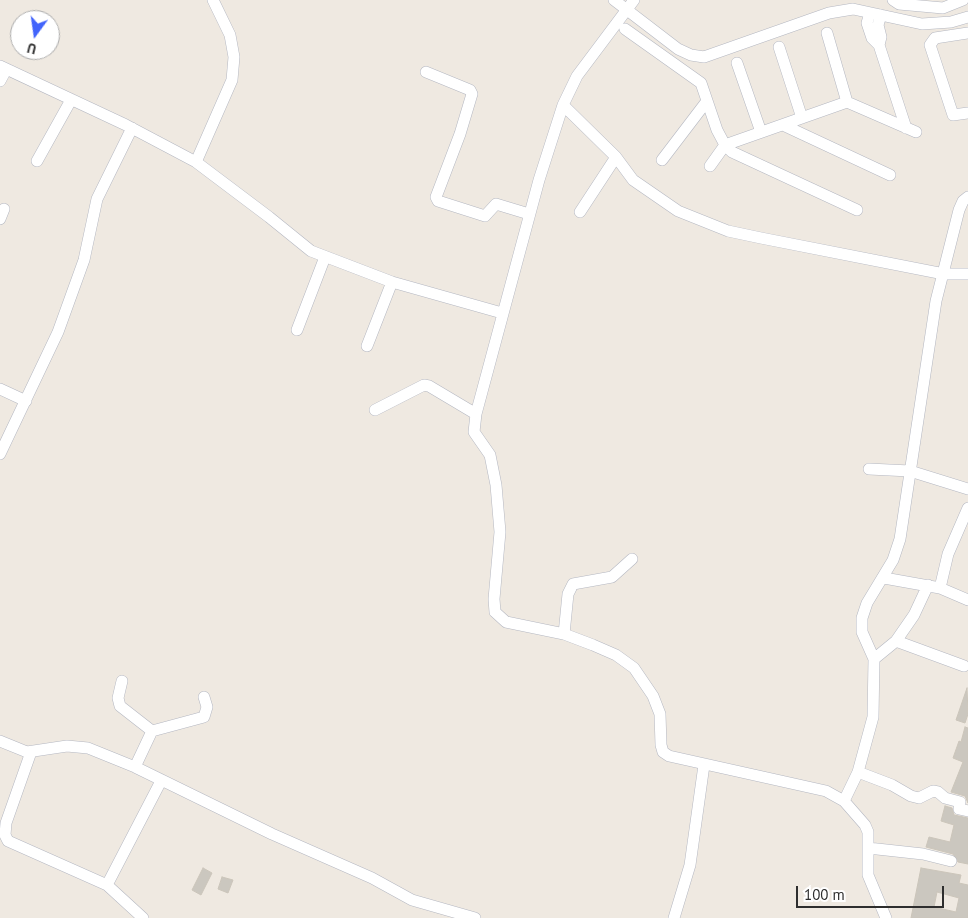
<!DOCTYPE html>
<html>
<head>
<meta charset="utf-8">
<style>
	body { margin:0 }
	#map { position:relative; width:968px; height:918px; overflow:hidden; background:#efe9e1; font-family:"PT Sans",sans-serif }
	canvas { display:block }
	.north { position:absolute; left:10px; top:10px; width:50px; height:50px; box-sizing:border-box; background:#fff; border:1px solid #ababab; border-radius:50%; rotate:194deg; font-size:14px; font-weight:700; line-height:20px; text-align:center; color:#2e2e2e }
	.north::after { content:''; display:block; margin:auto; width:18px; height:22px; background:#4264fb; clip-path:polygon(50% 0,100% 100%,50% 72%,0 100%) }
	.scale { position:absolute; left:796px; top:886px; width:148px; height:22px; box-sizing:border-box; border:2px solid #2e2e2e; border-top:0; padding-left:6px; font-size:15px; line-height:18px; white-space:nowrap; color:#2e2e2e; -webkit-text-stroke:4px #fff; paint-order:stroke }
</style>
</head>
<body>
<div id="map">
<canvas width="968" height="918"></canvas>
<div class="north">U</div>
<div class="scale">100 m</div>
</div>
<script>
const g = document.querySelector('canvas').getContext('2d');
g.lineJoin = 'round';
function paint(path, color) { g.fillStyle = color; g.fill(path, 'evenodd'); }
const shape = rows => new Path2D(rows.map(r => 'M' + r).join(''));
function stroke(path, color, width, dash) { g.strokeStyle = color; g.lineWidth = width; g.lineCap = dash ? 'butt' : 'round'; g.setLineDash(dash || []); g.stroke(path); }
const building = shape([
	[967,688,968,714,965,723,956,720,967,688],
	[965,727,968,728,968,803,965,796,951,792,963,762,953,758,959,741,961,742,965,727],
	[945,806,952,808,954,815,968,818,968,864,958,862,953,854,926,847,929,837,950,842,954,825,941,821,945,806],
	[203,868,212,873,201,895,192,890,203,868],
	[921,868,961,875,959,883,968,885,968,918,911,918,921,868],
	[937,892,959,898,956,912,934,907,937,892],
	[222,877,233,880,228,893,218,889,222,877]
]);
paint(building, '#cbc7bf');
stroke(building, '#cbc5ba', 1);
const minor = shape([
	[614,0,678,49,691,55,704,57,829,13,853,9,922,24,951,22,968,17],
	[634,0,577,76,563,105,539,180,476,414,474,432,490,455,496,485,500,532,494,599,495,612,506,622,564,634,593,645,616,655,634,668,653,696,660,714,661,745,663,752,669,756,826,791,844,801],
	[893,0,899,4,943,8,963,0],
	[870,13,867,23,872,38,879,45,906,128],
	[625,29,701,83,717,130,725,145,732,152,857,210],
	[827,33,847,102],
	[968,33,935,38,930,45,953,115,968,113],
	[879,45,881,37,878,25,881,15],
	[779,47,802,118],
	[737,63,761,132],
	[0,66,126,125,196,162,269,217,311,251,392,282,502,313],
	[426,72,470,90,472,94,460,134,436,197,438,201,485,216,496,204,529,214],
	[0,81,6,70],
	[563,105,616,157,633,180,678,211,728,231,761,238,944,274,968,274],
	[783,125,890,175],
	[662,160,707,101],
	[37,161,71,100],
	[196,162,232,80,234,57,230,35,213,0],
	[710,166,725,145,847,102,916,132],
	[580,212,616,157],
	[0,219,4,209],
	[297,330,325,257],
	[367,346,392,282],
	[0,389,26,401],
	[375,410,424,385,429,386,476,414],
	[0,454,58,332,84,260,97,199,132,128],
	[869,469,910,471,968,489],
	[884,578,940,588,968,600],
	[940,588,948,554,968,508],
	[564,634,568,594,573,584,612,577,632,559],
	[896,641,964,666],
	[874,659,896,641,914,615,928,585],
	[122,681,118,698,120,706,152,731],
	[0,741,27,752,67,746,88,748,135,767,272,834,372,878,412,900,475,918],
	[31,752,6,823,5,835,8,841,107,885,143,918],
	[135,767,152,731,204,717,207,707,204,697],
	[858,772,892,785,911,796,919,798,933,791,938,792,945,798,960,802,959,809,968,811],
	[868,848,923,854,951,861],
	[107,885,161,781],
	[674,918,690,865,704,765],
	[886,918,868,875,868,832,865,825,844,801,858,772,873,717,874,659,862,632,862,618,867,603,893,560,900,539,936,301,959,210,963,201,968,197]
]);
stroke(minor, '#b4b7c1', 12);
stroke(minor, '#fff', 11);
</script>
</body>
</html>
